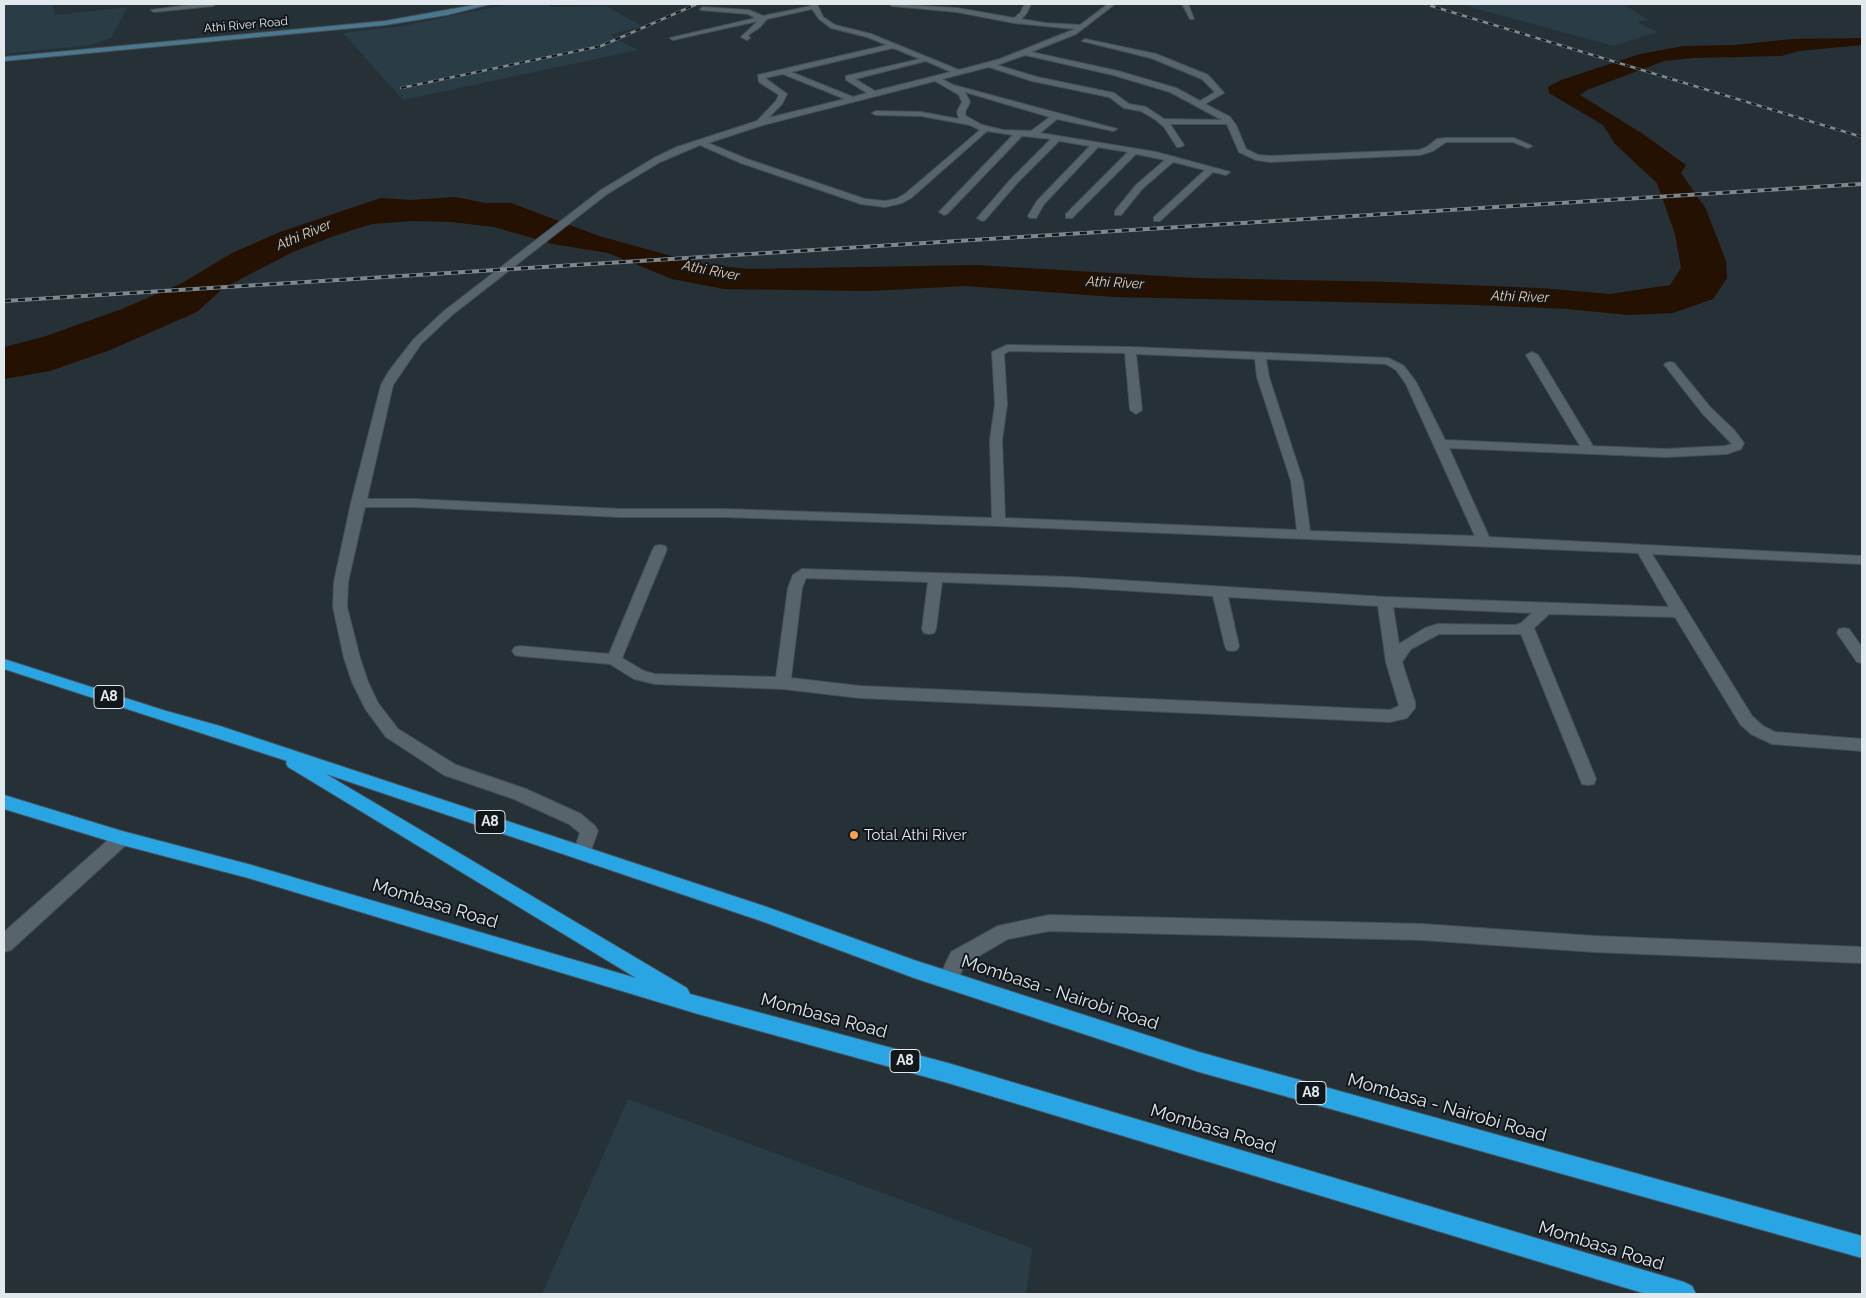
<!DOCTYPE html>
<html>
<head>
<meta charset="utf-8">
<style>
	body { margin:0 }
	#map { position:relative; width:1866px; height:1298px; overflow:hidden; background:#253037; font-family:Raleway,sans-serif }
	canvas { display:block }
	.frame { position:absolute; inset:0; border:5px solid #e1e9ed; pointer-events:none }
</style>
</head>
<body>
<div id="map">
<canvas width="1866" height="1298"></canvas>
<div class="frame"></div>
</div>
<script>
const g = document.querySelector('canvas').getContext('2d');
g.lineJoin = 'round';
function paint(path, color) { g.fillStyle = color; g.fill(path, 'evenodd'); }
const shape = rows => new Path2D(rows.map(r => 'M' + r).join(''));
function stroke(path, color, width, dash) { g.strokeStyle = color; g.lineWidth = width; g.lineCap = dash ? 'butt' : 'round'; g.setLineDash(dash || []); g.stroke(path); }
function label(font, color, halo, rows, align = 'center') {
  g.font = font + ' Raleway,sans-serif'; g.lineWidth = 4; g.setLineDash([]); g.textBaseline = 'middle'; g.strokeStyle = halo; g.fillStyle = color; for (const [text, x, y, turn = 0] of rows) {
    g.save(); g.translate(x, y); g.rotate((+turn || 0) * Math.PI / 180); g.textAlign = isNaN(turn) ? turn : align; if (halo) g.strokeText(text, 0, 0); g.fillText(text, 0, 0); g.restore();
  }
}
paint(shape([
	[4,4,53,4,55,15,128,7,111,38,91,45,4,54],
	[508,4,547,4,552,7,606,6,642,26,609,35,638,50,403,100,343,33,403,26],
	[1459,4,1623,4,1649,20,1637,22,1657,32,1614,46],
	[628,1099,1032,1248,1026,1294,542,1294]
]), '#2a3c46');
paint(shape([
	[1862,38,1862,45,1799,51,1781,56,1694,58,1664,61,1587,90,1580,95,1643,134,1686,165,1681,173,1706,209,1726,261,1727,278,1713,299,1673,313,1628,315,1567,309,1476,305,1115,297,965,286,870,291,724,289,672,279,608,253,553,244,494,227,451,222,413,221,372,224,334,236,293,252,252,273,221,290,197,312,110,350,50,371,4,379,4,347,43,337,122,309,182,283,232,253,280,232,381,198,410,200,455,197,486,203,511,203,599,236,668,255,702,264,748,269,976,265,1196,278,1391,282,1540,288,1610,294,1670,285,1681,268,1675,234,1657,183,1615,144,1603,125,1549,93,1548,87,1561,80,1640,54,1684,46,1735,45,1792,39]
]), '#251101');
const street = shape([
	[196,4,216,4,213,6,154,12,151,10,196,4],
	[811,4,817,4,823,17,835,25,871,34,959,70,1000,59,1075,29,1014,23,957,12,892,6,889,4,957,8,1014,18,1020,13,1025,4,1031,4,1026,14,1021,19,1045,23,1080,25,1108,4,1115,4,1076,34,1031,52,1118,71,1176,88,1200,101,1215,92,1202,79,1151,58,1082,41,1085,39,1156,54,1208,75,1224,93,1205,104,1230,117,1236,125,1246,149,1258,155,1270,156,1419,150,1427,147,1437,139,1446,138,1514,138,1532,146,1528,148,1513,142,1446,142,1433,151,1420,155,1270,162,1256,160,1239,152,1227,124,1170,124,1184,145,1180,147,1177,147,1164,127,1156,120,1141,111,1124,108,1109,97,1032,81,989,67,942,79,953,85,1117,129,1113,131,1057,119,1040,133,1156,152,1230,172,1226,175,1213,172,1160,221,1154,221,1154,217,1205,170,1173,162,1142,189,1121,215,1115,215,1115,211,1136,185,1165,160,1136,154,1072,218,1066,218,1066,214,1128,152,1098,147,1044,204,1036,218,1030,218,1028,216,1037,201,1090,146,1059,141,1017,183,985,220,982,221,977,218,979,216,1011,179,1051,139,1022,136,947,214,944,215,939,212,941,210,1013,135,987,131,911,198,902,203,885,207,861,204,741,163,700,145,660,162,607,194,452,315,421,344,393,385,367,499,414,499,620,509,724,509,992,518,990,440,995,404,992,352,1007,345,1130,347,1388,358,1404,366,1416,382,1445,440,1580,446,1526,355,1532,352,1538,355,1593,446,1665,449,1725,446,1732,444,1702,413,1666,367,1664,365,1666,363,1670,362,1674,363,1710,407,1735,431,1744,443,1741,449,1727,454,1665,457,1449,448,1489,537,1862,556,1862,564,1652,554,1752,716,1763,726,1775,732,1862,739,1862,751,1772,744,1751,734,1740,724,1675,617,1549,614,1534,628,1596,779,1594,784,1588,785,1582,784,1580,779,1521,634,1439,634,1411,649,1402,662,1415,702,1415,708,1407,718,1390,722,860,698,783,689,655,684,634,679,610,664,520,656,515,655,512,651,515,647,520,646,609,654,653,549,655,546,660,545,665,546,667,549,622,658,644,671,655,674,776,677,788,588,793,575,802,569,1070,577,1385,597,1669,607,1638,553,999,526,724,517,620,517,414,507,365,507,348,582,347,607,360,658,368,682,378,703,398,729,456,765,526,789,581,814,595,826,598,831,588,858,582,860,576,858,573,853,580,833,569,824,514,799,444,775,386,737,366,710,352,682,344,658,333,607,334,582,351,503,381,385,389,371,413,340,444,311,601,190,654,158,677,147,757,121,776,101,779,95,759,82,758,75,887,45,867,37,831,28,819,19,812,9,767,19,759,28,748,35,750,38,747,40,741,37,758,21,673,40,670,38,756,18,748,14,701,10,700,9,703,7,749,10,763,16,811,6,811,4],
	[893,48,920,59,846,76,846,80,867,93,853,97,791,72,893,48],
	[1025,55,1113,75,1170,92,1222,120,1164,119,1146,107,1129,104,1114,93,1037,77,997,65,1025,55],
	[926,61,951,72,875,91,855,79,926,61],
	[783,74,845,99,768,118,782,104,787,94,765,78,783,74],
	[935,81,959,95,962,102,957,112,959,119,921,112,876,111,872,113,876,115,921,116,970,125,980,130,905,194,896,199,885,201,865,199,747,159,708,143,763,125,935,81],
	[965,92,1050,117,1031,131,1003,130,982,125,966,116,965,112,970,102,965,92],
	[1009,351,1125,353,1130,410,1136,414,1142,410,1136,354,1255,359,1257,377,1291,481,1297,530,1005,518,1002,440,1007,404,1004,354,1009,351],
	[1266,359,1386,364,1396,370,1406,384,1475,536,1310,531,1303,481,1269,377,1266,359],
	[806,578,928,582,922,629,924,633,929,634,934,633,936,629,942,582,1070,587,1213,596,1225,646,1227,650,1232,651,1237,650,1239,646,1228,597,1378,606,1386,662,1399,706,1390,710,860,686,791,678,802,588,806,578],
	[1393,607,1532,613,1521,623,1516,625,1438,624,1425,628,1399,644,1393,607],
	[1182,4,1188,4,1194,19,1190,19,1182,4],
	[1844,628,1849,629,1862,647,1862,663,1857,662,1837,633,1839,629,1844,628],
	[122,831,128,833,131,838,128,843,11,950,4,952,4,932,116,833,122,831],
	[1049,915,1422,924,1594,936,1862,947,1862,963,1594,952,1422,940,1049,931,1008,939,965,964,955,986,948,989,941,986,938,980,951,952,998,926,1049,915]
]);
const secondary = shape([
	[480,4,491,4,447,15,385,25,4,61,4,57,385,21,480,4]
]);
const highway = shape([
	[4,659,163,710,220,726,767,907,914,960,1199,1052,1862,1236,1862,1258,1199,1072,914,978,764,922,326,774,687,988,690,994,948,1063,1684,1282,1692,1286,1696,1294,1646,1294,948,1083,698,1014,248,878,122,845,4,809,4,795,122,831,248,864,636,978,288,767,286,763,287,761,4,669,4,659]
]);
stroke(street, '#444e55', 2);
stroke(secondary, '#444e55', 2);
stroke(highway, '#444e55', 2);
paint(street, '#57646c');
paint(secondary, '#497890');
paint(highway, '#29a5e3');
const railFar1 = shape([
	[1425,4,1862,137],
	[401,88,601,46,697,4]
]);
const rail = shape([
	[4,301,1862,184]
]);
stroke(railFar1, '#7f888e', 2.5);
stroke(rail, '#7f888e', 4);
stroke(railFar1, '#12171b', 2, [5.5]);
stroke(rail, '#12171b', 2.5, [7]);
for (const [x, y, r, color] of [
	[854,835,5,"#f9a04c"]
]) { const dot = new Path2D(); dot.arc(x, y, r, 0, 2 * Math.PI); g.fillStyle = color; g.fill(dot); stroke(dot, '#12171b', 2); }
label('12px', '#e1e9ed', '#12171b', [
	["Athi River Road",246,25,-5]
]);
label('italic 14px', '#f8cca8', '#12171b', [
	["Athi River",304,235,-23],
	["Athi River",711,271,11],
	["Athi River",1115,283,3],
	["Athi River",1520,297,2]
]);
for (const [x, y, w] of [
	[109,697,30],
	[490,822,30],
	[905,1061,30],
	[1311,1093,30]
]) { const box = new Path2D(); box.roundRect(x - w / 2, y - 11.5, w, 23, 4); g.fillStyle = '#12171b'; g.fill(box); stroke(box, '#e1e9ed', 1); }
label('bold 14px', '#e1e9ed', null, [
	["A8",109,697],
	["A8",490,822],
	["A8",905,1061],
	["A8",1311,1093]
]);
label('15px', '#e1e9ed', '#12171b', [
	["Total Athi River",864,835]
], 'left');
label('18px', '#e1e9ed', '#12171b', [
	["Mombasa Road",435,904,17],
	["Mombasa - Nairobi Road",1060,993,18],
	["Mombasa Road",824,1016,15],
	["Mombasa - Nairobi Road",1447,1108,16],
	["Mombasa Road",1213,1129,17],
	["Mombasa Road",1601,1246,17]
]);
</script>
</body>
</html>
